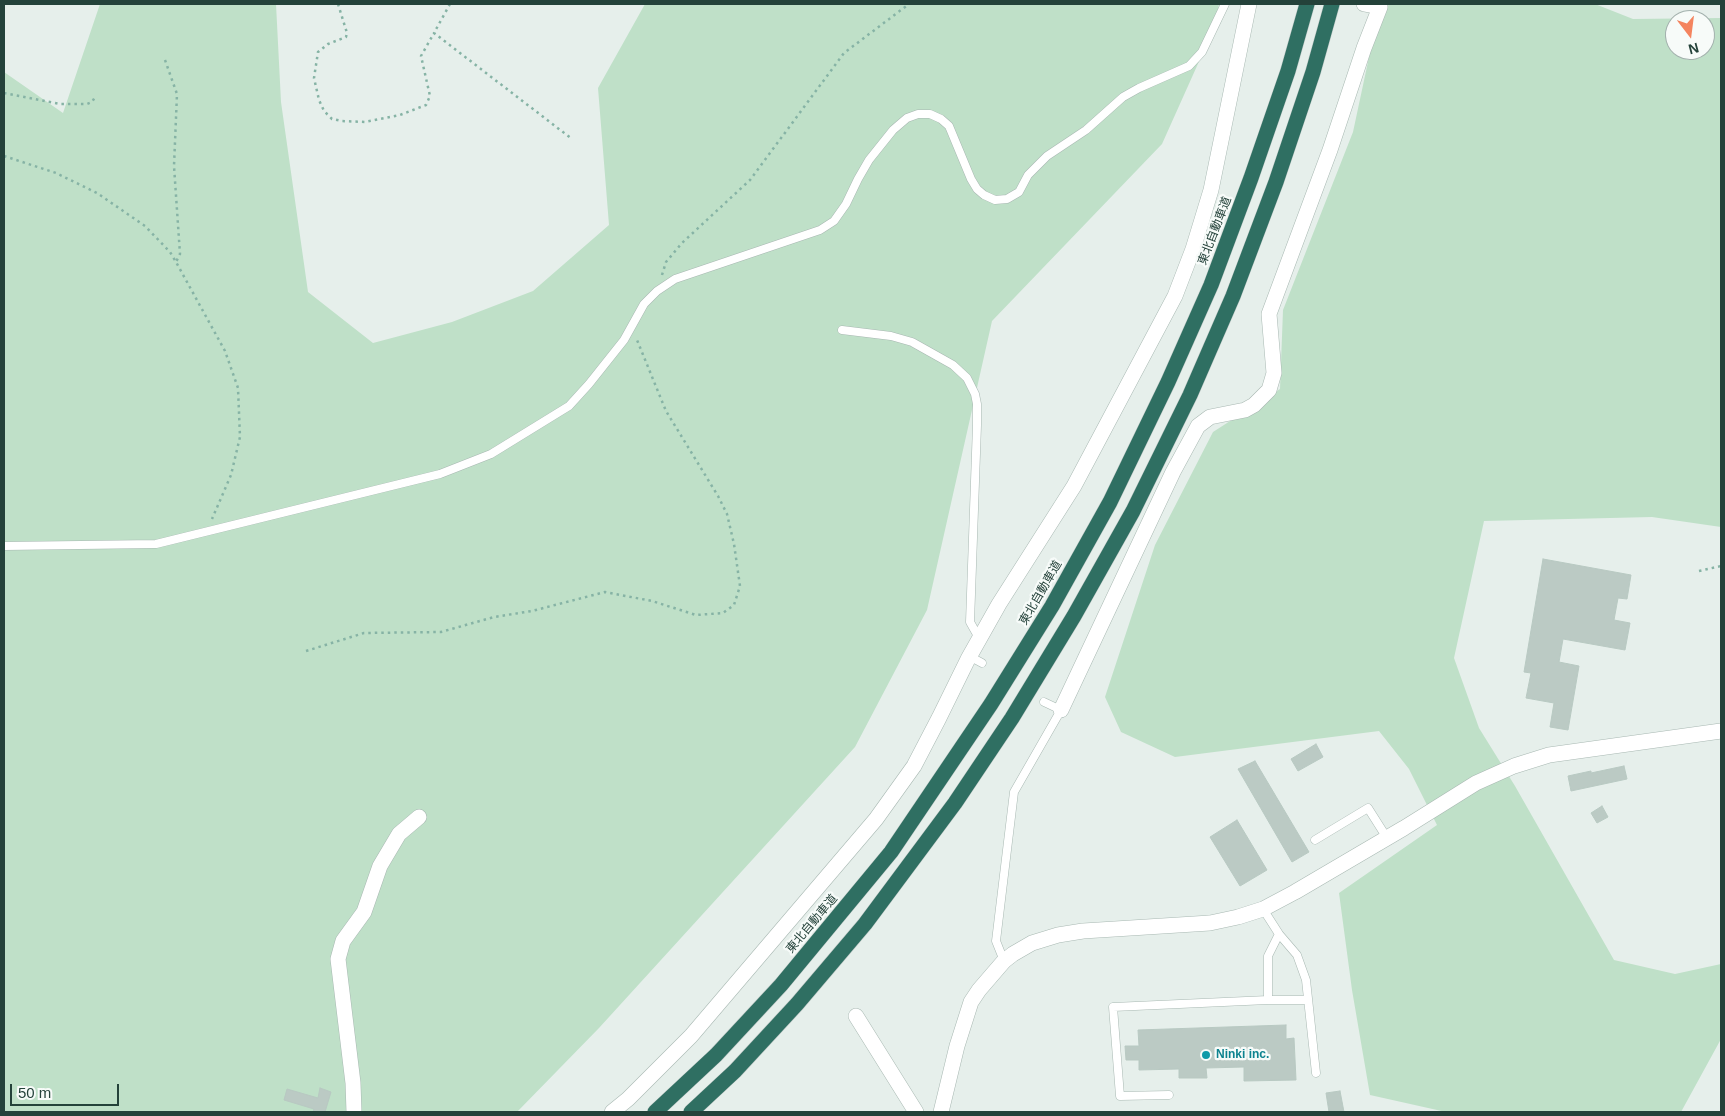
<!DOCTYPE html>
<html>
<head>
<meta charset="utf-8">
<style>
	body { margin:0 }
	#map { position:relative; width:1725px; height:1116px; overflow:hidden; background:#e6efeb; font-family:Helvetica,sans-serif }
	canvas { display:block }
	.frame { position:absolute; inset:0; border:5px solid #24423a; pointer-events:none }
	.north { position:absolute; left:1665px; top:10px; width:50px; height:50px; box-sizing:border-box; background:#f7fbf9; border:1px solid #a3b1ad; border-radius:50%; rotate:165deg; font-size:14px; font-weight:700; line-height:20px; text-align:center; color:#24423a }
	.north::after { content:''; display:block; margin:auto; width:18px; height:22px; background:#f4845f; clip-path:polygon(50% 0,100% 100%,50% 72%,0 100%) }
	.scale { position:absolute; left:10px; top:1084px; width:109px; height:22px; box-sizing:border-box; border:2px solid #24423a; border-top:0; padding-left:6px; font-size:15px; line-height:18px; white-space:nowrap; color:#24423a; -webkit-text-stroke:4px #f7fbf9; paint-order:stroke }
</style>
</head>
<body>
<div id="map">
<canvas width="1725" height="1116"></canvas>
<div class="frame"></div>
<div class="north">N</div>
<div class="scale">50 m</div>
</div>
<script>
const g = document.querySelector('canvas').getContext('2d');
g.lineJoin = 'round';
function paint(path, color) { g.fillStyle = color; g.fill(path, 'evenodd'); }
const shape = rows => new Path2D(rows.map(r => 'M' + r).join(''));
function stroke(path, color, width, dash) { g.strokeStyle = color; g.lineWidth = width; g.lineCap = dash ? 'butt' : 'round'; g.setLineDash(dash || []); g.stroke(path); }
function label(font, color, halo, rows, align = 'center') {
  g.font = font + ' Helvetica,"Noto Sans JP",sans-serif'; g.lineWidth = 4.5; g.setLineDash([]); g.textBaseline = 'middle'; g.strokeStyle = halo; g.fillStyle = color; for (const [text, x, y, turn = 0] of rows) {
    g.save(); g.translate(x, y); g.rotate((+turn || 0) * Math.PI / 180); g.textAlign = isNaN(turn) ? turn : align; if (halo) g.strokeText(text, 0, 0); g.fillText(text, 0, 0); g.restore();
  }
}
paint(shape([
	[100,4,276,4,281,102,308,292,373,343,452,322,533,291,609,225,598,88,645,4,1219,4,1214,28,1162,144,992,321,927,610,855,747,599,1028,517,1112,4,1112,4,72,63,113],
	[1389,4,1595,4,1633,19,1721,18,1721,527,1652,517,1484,521,1454,658,1479,728,1515,786,1614,960,1675,974,1721,964,1721,1039,1681,1112,1446,1112,1370,1095,1352,990,1339,893,1437,825,1409,769,1379,731,1175,757,1121,732,1105,697,1155,545,1213,432,1280,389,1283,310,1353,132,1375,29],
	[1675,20,1705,20,1705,50,1675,50]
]), '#bfe0c8');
const building = shape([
	[1543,559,1631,575,1627,599,1618,598,1614,620,1630,623,1625,650,1563,639,1559,662,1579,666,1568,730,1550,727,1554,703,1526,698,1531,673,1524,672,1543,559],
	[1316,744,1323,757,1298,771,1291,759,1316,744],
	[1255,761,1309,852,1292,862,1238,769,1255,761],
	[1624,766,1627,779,1571,791,1568,776,1591,771,1591,773,1624,766],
	[1602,806,1608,817,1597,823,1591,813,1602,806],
	[1237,820,1267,870,1240,886,1210,837,1237,820],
	[1286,1025,1286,1039,1294,1038,1296,1080,1244,1081,1244,1067,1206,1068,1207,1078,1179,1078,1179,1069,1139,1070,1139,1060,1126,1060,1125,1046,1139,1046,1138,1030,1286,1025],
	[320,1088,331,1092,325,1112,313,1112,314,1109,284,1100,287,1089,318,1098,320,1088],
	[1340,1091,1344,1112,1329,1112,1326,1093,1340,1091]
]);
paint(building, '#bbcac4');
stroke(building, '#b8c9c2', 1);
const service = shape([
	[842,330,891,336,912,342,953,365,967,378,975,394,977,404,977,425,970,622,979,638],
	[4,546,156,544,440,474,491,454,569,406,589,384,624,340,644,304,657,291,675,279,820,230,834,221,846,204,858,179,869,160,893,130,907,118,918,114,930,114,941,119,949,126,971,179,977,189,984,195,995,200,1007,199,1019,192,1028,175,1047,156,1086,130,1123,97,1139,88,1189,66,1202,52,1225,4],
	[969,656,982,663],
	[1315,840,1368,808,1387,838],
	[1263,909,1279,934,1297,955,1306,980,1316,1073],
	[1004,961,996,941,1014,792,1061,710,1044,702],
	[1268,1000,1268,956,1279,934],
	[1169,1095,1120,1096,1113,1007,1268,1000,1308,1000]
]);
const minor = shape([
	[1061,710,1173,472,1198,426,1210,417,1245,410,1254,405,1269,390,1274,373,1269,314,1330,150,1364,48,1380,7,1364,4],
	[856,1016,916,1112],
	[354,1112,353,1083,338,959,343,941,364,912,380,866,399,834,419,817]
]);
const tertiary = shape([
	[612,1112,628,1099,691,1036,876,819,914,766,939,718,968,659,999,604,1074,486,1175,296,1193,249,1211,190,1249,4],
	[941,1112,957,1046,971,1002,979,990,1004,961,1013,954,1032,943,1058,935,1083,931,1210,923,1238,917,1263,909,1295,892,1404,828,1476,783,1514,766,1549,755,1721,731]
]);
const motorway = shape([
	[655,1112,716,1055,781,985,891,852,991,704,1052,606,1110,502,1168,382,1211,285,1251,178,1288,71,1307,4],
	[691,1112,735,1071,797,1004,865,924,955,803,1012,718,1074,616,1133,511,1190,395,1233,296,1276,182,1313,72,1332,4]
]);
stroke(service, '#a8b8b2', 9);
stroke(minor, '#a8b8b2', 16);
stroke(tertiary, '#a8b8b2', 16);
stroke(motorway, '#c2cac8', 16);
stroke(shape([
	[338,4,347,33,346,37,328,44,318,52,314,78,319,100,324,111,332,119,342,121,365,122,400,115,426,105,430,96,421,56,434,33],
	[450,4,434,33,572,139],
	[165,60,177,94,174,166,180,254,176,262],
	[4,93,60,104,87,104,92,102,95,97],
	[4,156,56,173,97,193,145,226,170,252,176,262,225,351,238,388,240,437,231,475,212,519],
	[662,275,666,262,682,243,750,180,844,53,909,4],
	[1699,571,1721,566],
	[306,651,364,633,441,632,494,617,532,611,605,592,652,601,696,615,723,613,734,605,740,586,734,544,727,514,718,496,666,411,637,340]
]), '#86b3a5', 2.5, [2.5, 4]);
stroke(service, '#fff', 8);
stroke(minor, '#fff', 15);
stroke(tertiary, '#fff', 15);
stroke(motorway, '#2f6f62', 15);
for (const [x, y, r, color] of [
	[1206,1055,5,"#0f9aa8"]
]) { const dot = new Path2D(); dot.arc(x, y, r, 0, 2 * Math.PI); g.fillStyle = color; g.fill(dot); stroke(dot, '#f7fbf9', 2); }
label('12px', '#24423a', '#f7fbf9', [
	["東北自動車道",1215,231,-69],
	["東北自動車道",1041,593,-60],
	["東北自動車道",812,924,-50]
]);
label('bold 12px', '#0d838f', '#f7fbf9', [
	["Ninki inc.",1216,1055]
], 'left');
</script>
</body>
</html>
